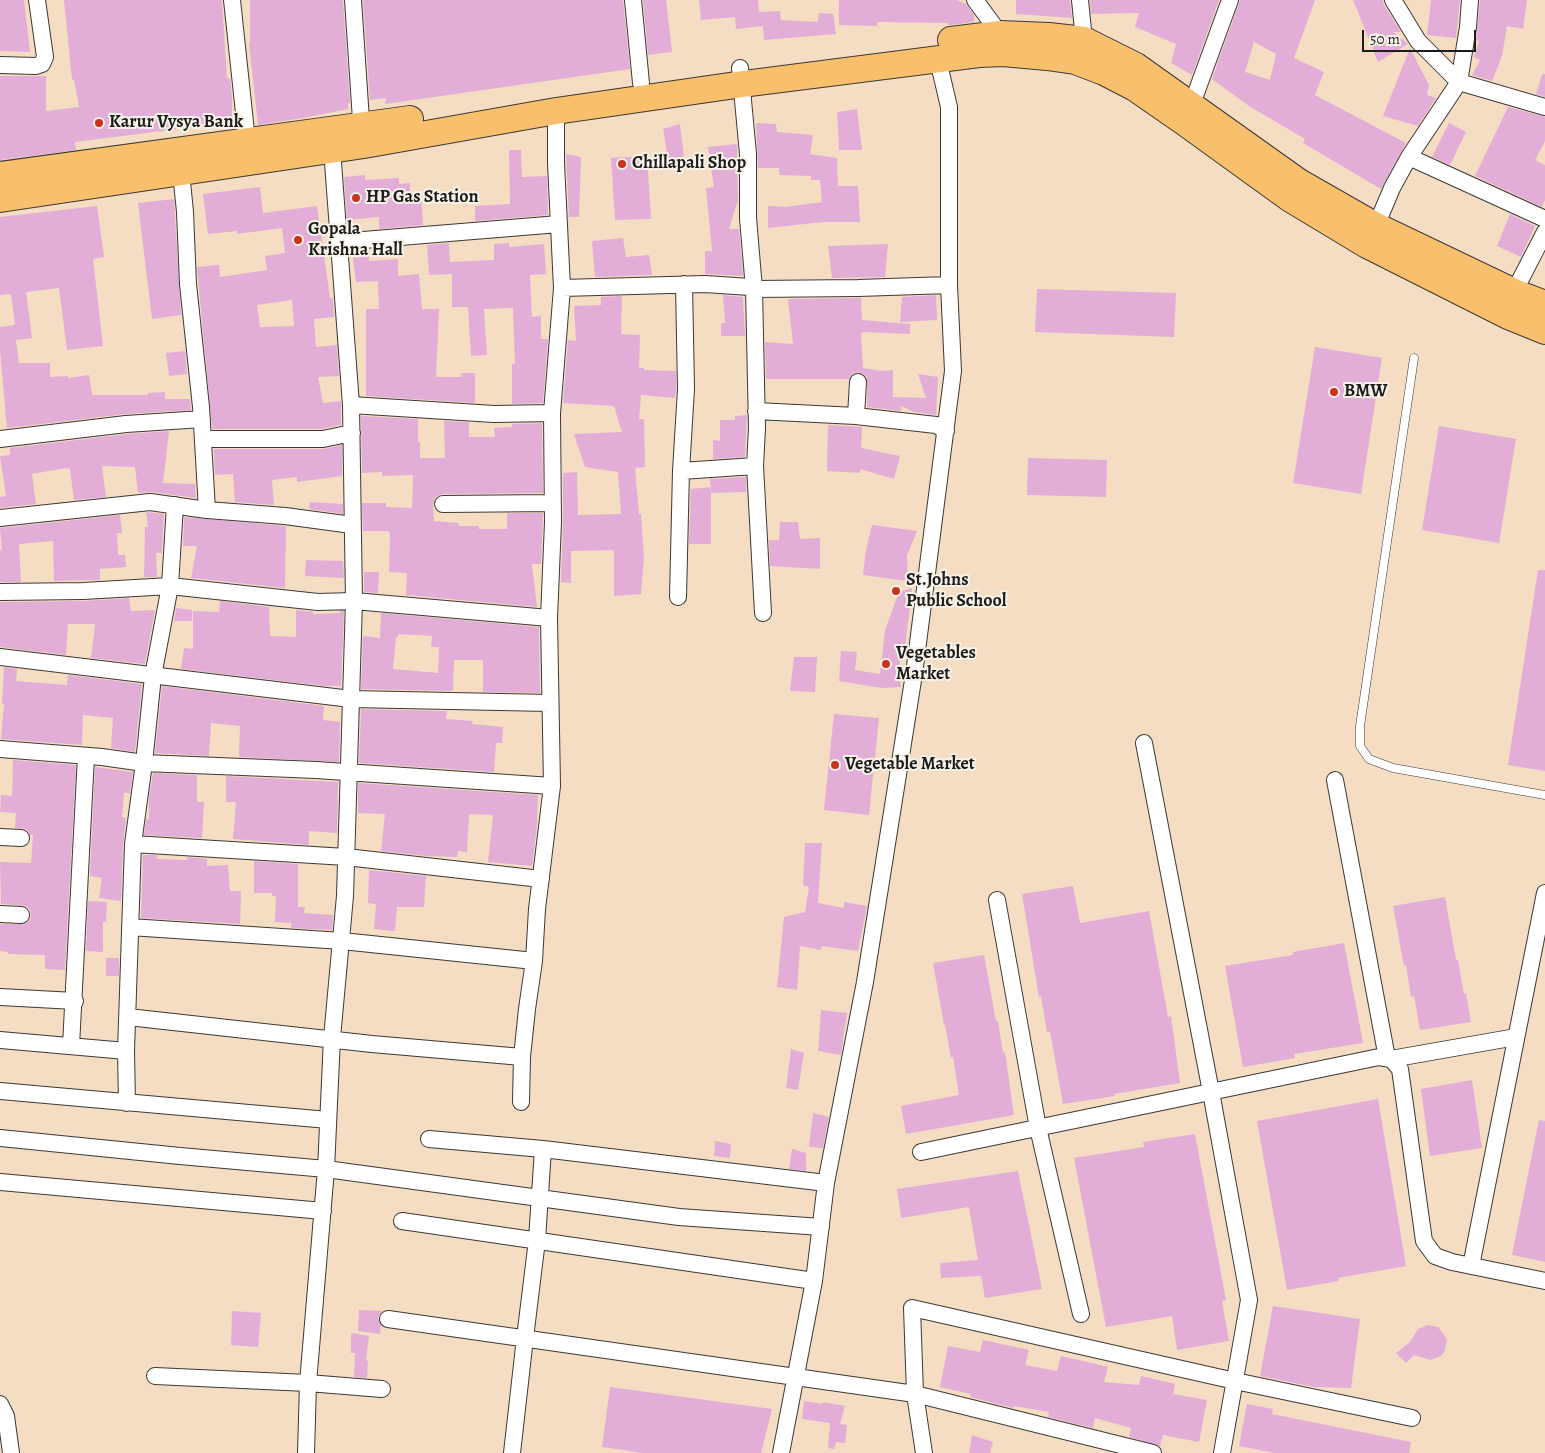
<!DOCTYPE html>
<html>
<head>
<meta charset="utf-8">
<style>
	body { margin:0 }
	#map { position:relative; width:1545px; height:1453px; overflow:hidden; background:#f4ddc2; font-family:Alegreya,serif }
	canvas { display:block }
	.scale { position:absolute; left:1362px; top:30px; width:114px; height:22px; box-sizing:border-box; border:2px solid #1c1c1c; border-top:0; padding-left:6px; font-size:15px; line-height:18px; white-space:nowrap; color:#1c1c1c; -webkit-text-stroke:4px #f7f3e8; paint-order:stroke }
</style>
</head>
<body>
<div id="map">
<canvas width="1545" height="1453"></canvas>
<div class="scale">50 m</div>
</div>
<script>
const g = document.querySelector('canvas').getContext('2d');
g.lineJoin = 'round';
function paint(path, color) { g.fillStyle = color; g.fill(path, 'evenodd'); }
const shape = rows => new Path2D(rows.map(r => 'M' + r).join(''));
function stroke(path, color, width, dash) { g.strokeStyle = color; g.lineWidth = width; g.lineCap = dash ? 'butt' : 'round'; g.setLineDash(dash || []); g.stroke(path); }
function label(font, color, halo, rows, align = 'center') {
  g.font = font + ' Alegreya,serif'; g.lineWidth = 4; g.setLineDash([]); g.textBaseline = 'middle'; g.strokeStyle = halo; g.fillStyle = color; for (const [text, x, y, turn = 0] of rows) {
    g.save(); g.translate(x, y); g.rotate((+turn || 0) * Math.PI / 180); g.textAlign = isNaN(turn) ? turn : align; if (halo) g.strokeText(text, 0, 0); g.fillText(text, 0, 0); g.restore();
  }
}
paint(shape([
	[0,0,24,0,30,52,0,51],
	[64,0,222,0,227,79,230,78,232,97,232,122,75,142,76,150,0,160,0,76,46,76,46,111,79,107,74,79,72,80],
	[250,0,343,0,350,103,348,103,348,109,303,118,258,125,249,43,250,43],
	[363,0,623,0,630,69,385,104,386,98,370,100],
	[643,0,666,0,672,52,648,55],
	[699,0,758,0,759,12,780,11,781,20,818,22,819,13,833,14,836,34,764,40,763,26,736,29,735,17,701,20],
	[839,0,956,0,966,4,974,15,974,22,951,25,948,25,948,23,877,22,877,26,839,25],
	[1016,0,1070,0,1072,18,1016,14],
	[1090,0,1219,0,1192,75,1171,63,1176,44,1135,27,1139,13,1091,14],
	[1240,0,1315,0,1294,58,1324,72,1315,95,1406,143,1381,189,1303,143,1305,139,1249,106,1212,79],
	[1254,42,1276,54,1270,80,1245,72],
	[1353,0,1383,0,1384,5,1401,32,1393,32,1408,44,1378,62],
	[1431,0,1460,0,1456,38,1427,35],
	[1480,0,1527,0,1523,29,1507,26,1502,56,1492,81,1472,75,1480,60,1474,57,1479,41,1476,40],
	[1410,48,1429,85,1427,95,1436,98,1418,126,1383,116],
	[1542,74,1545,74,1545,97,1536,94],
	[1508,107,1545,117,1545,141,1535,160,1545,165,1545,200,1542,207,1475,176],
	[857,109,862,150,839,150,837,112],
	[756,123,776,124,777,132,813,135,810,154,837,158,838,186,858,186,860,222,823,222,768,228,768,206,786,207,822,202,820,180,811,180,811,176,779,175,779,168,758,168],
	[1449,123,1466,132,1450,165,1432,157],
	[680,124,684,157,668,159,663,129],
	[737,144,738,200,729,229,739,229,743,276,705,274,705,251,712,251,706,188,714,187,708,147],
	[509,150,521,150,522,177,547,176,548,215,475,221,475,206,510,204],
	[566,154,581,157,579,217,569,217],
	[647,156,651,219,615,220,611,158],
	[365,175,365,180,399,178,399,184,410,183,410,193,421,192,423,225,379,229,379,217,347,220,344,177],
	[260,187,263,213,317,206,330,298,333,298,334,317,314,319,316,347,337,345,339,376,318,377,323,403,341,401,341,425,322,429,212,429,197,267,219,265,220,277,267,270,265,256,285,253,282,228,237,234,237,231,208,234,203,194],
	[292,300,294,326,260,327,257,305],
	[174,199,181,315,152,319,138,203],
	[97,206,104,257,93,259,103,346,67,350,59,288,26,292,32,338,16,340,19,363,50,363,50,377,68,376,68,378,89,375,92,395,148,395,148,393,165,392,165,399,190,399,191,410,125,414,7,428,0,351,0,327,15,325,11,294,0,295,0,217],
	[1510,214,1535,226,1521,257,1497,246],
	[623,238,626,257,649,255,652,275,595,277,592,241],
	[449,243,450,262,494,260,494,244,509,243,509,247,544,244,546,274,530,275,532,317,541,316,541,339,548,339,543,403,512,404,512,364,515,364,513,308,484,309,487,355,471,356,468,307,452,307,452,274,429,275,427,245],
	[888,244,885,277,832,278,828,246],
	[369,256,369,261,398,259,398,276,419,274,422,309,439,309,436,377,461,377,461,373,475,373,475,403,366,396,366,309,379,309,378,281,356,282,353,258],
	[1037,289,1176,293,1174,337,1035,332],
	[723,295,743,297,745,336,721,336,721,323,725,323],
	[936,295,937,320,900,322,902,297],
	[622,296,621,334,640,335,639,368,644,368,644,370,676,371,676,389,675,398,641,395,639,419,644,419,645,467,635,468,639,514,641,514,644,558,641,594,614,596,614,550,571,551,571,583,561,582,563,522,563,473,577,472,578,515,621,514,618,472,585,467,574,434,622,432,614,406,563,403,568,340,576,341,574,306,601,305,601,297],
	[861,298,862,320,910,324,910,334,863,332,861,334,863,368,882,371,893,370,893,397,926,398,918,374,938,377,936,415,914,412,901,406,901,411,867,407,867,378,864,374,859,372,853,373,849,379,766,379,765,342,793,344,788,299],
	[1315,347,1382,358,1361,494,1293,483],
	[185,351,187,374,169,376,166,353],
	[747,415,745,457,713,459,713,440,720,441,720,420,735,420,735,416],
	[361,416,418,419,418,442,420,442,420,458,445,458,444,421,469,422,469,437,495,437,494,428,512,427,512,424,542,423,543,493,443,494,435,497,433,504,434,521,459,523,458,526,479,526,479,529,507,529,507,513,543,513,541,564,532,564,537,607,406,595,407,573,389,572,390,533,388,531,363,531,362,503,386,503,386,507,412,508,413,475,382,476,382,472,362,473],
	[828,425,862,427,861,448,900,456,894,479,860,469,860,473,827,471],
	[1439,426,1516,439,1499,543,1422,530],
	[169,431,163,483,195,484,196,498,151,492,138,493,135,467,102,466,106,497,74,500,70,469,66,468,32,474,36,504,0,508,0,497,6,496,0,456,10,455,10,448,127,434],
	[342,445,342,476,297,482,297,477,272,480,274,505,235,502,233,474,215,475,214,449,323,449],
	[1028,458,1107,460,1106,497,1027,495],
	[746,477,746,492,711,493,710,479],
	[711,487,711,544,689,544,691,489],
	[310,502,343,504,343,514,309,509],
	[146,512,164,514,162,553,156,553,157,577,144,577,145,527,148,527],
	[120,515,122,533,117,533,118,555,125,555,126,567,100,569,100,580,54,581,53,541,19,544,21,582,0,582,0,550,2,550,0,528],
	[184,517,286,526,285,588,191,578,197,546,183,546],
	[780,522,798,522,800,539,820,538,820,569,770,566,769,540,779,540],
	[872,525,917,531,907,555,908,581,863,575,866,550],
	[306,560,343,561,344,578,305,576],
	[1538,570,1545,570,1545,771,1508,765],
	[364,572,379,572,378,593,364,592],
	[912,588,905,647,898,668,901,687,881,688,839,681,841,651,857,652,855,670,880,674,885,630,899,592],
	[129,598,131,611,155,610,145,664,91,658,95,624,68,624,66,655,0,647,0,602,83,601],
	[220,601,269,607,270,636,296,637,296,610,313,612,313,614,340,613,340,611,344,611,341,686,324,686,181,669,184,648,193,649,193,611,219,612],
	[176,608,192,610,192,621,174,621],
	[381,613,539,627,540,693,483,692,483,660,454,660,453,690,449,691,361,689,363,636,380,638],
	[398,634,432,636,431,647,439,647,438,673,393,669,396,637,398,637],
	[794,657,817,657,815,692,790,691],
	[4,667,17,669,16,681,67,685,68,675,142,684,135,752,111,748,113,718,83,715,82,745,1,739,4,704,2,704],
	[162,686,324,706,323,720,340,722,339,762,239,757,240,726,211,723,209,756,155,753],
	[361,709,447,711,446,719,473,721,472,724,503,727,502,743,496,743,494,772,359,763],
	[834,714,879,718,869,815,824,810],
	[13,760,76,765,65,970,45,969,45,955,8,954,8,952,0,951,0,924,25,924,29,921,31,916,30,910,26,906,1,904,0,862,31,863,33,835,30,835,26,829,15,828,16,813,0,812,1,795,12,796],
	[95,767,133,772,130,793,124,793,122,817,126,818,123,844,121,901,99,898,102,878,90,876],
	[153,773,197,775,197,802,204,802,202,838,144,835,146,819,149,819,149,799],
	[226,776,338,782,337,833,309,831,309,845,233,839,236,802,226,802],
	[358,783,538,795,537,825,532,866,488,862,493,815,469,814,467,852,458,851,457,857,426,856,381,851,385,814,358,813],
	[805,843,822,843,818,903,844,908,844,902,867,906,858,951,822,946,821,950,800,946,797,990,777,987,784,917,805,912,809,887,803,885],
	[143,855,157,855,157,859,187,860,187,857,207,859,207,866,228,865,230,891,241,891,240,924,141,918],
	[254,861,298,864,298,907,305,907,304,913,333,915,332,930,291,928,291,923,275,922,276,896,272,896,272,893,254,893],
	[369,870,426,876,424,907,397,907,395,931,374,929,376,904,368,903],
	[1073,886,1080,923,1149,911,1168,1017,1171,1016,1180,1083,1114,1094,1115,1096,1063,1104,1050,1032,1047,1032,1041,996,1039,997,1022,894],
	[1445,897,1456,960,1458,960,1464,994,1466,993,1471,1022,1420,1030,1414,996,1411,997,1406,965,1404,966,1393,906],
	[88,901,107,902,106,922,103,922,103,952,86,951],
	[1344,943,1363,1043,1294,1054,1295,1058,1243,1067,1225,966,1293,955,1293,952],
	[984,955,996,1021,998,1021,1003,1053,1005,1052,1014,1115,906,1134,901,1106,959,1095,953,1057,951,1058,945,1025,944,1025,933,963],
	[106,958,119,958,119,976,106,976],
	[821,1010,847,1013,841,1055,818,1051],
	[791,1049,804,1053,798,1090,786,1088],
	[1472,1080,1482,1148,1430,1156,1421,1089],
	[1378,1099,1406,1266,1338,1278,1339,1281,1287,1290,1257,1121],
	[813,1113,829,1117,823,1148,809,1147],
	[1539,1120,1545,1121,1545,1262,1512,1255],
	[1195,1134,1226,1300,1222,1301,1229,1341,1177,1350,1172,1316,1106,1327,1074,1158,1144,1147,1143,1142],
	[715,1141,731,1144,730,1158,714,1156],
	[792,1149,806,1153,806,1171,789,1169],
	[1018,1171,1042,1289,985,1298,981,1276,941,1278,940,1263,978,1260,969,1207,901,1218,897,1189],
	[1273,1306,1360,1319,1351,1388,1314,1387,1260,1376],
	[359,1310,382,1311,378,1318,381,1325,380,1334,358,1331],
	[232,1311,261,1313,258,1347,231,1345],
	[1428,1325,1438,1327,1445,1336,1447,1341,1444,1352,1441,1356,1430,1360,1414,1355,1406,1363,1396,1353,1410,1342,1418,1329],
	[351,1333,369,1336,366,1360,368,1361,367,1378,354,1377,355,1353,351,1353],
	[983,1340,1029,1350,1025,1365,1057,1371,1061,1356,1108,1367,1104,1382,1139,1385,1141,1376,1175,1384,1173,1394,1207,1400,1199,1442,1163,1435,1160,1446,1129,1437,1131,1428,1095,1418,1093,1428,1048,1417,1049,1412,1014,1406,1013,1408,970,1397,971,1394,940,1387,948,1346,980,1352],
	[610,1387,772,1409,761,1453,643,1453,602,1447],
	[804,1401,823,1404,823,1402,845,1406,840,1424,847,1425,845,1443,836,1442,834,1449,828,1448,830,1423,802,1419],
	[1247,1404,1273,1409,1272,1414,1411,1442,1409,1453,1275,1453,1239,1446],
	[972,1435,993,1442,990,1453,969,1453]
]), '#e2aed7');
const lane = shape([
	[1414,358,1360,726,1360,746,1369,759,1393,768,1545,795]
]);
const street = shape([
	[232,0,247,141],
	[353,0,362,135],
	[633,0,641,83],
	[975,0,1000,34,1001,41],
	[1080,0,1084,40],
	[1393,0,1418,41,1459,82,1545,107],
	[0,65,36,66,42,64,45,57,37,0],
	[1192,104,1230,0],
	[556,111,556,163,562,288,705,284,750,287,754,289,858,288,949,285],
	[1409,157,1545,219],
	[181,172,185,212,188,284,201,407,207,510,285,516,352,525],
	[1376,226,1392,188,1409,157,1459,82,1468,27,1470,0],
	[339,242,559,224],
	[684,284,686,389,681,471,755,466,757,428,754,289,748,218,748,154,740,68],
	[1514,292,1545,232],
	[351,405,494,414,552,413],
	[756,411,856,416,936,425,946,431],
	[856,416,858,382],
	[0,439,126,424,202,419],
	[203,439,323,439,352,433],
	[755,466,763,613],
	[443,504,552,503],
	[0,518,150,502,207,510],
	[0,592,83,591,170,586,318,602,354,601,549,618],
	[678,597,681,471],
	[0,657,351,699,550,703],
	[1144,743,1211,1092,1249,1300,1222,1453],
	[0,749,102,757,144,763,316,770,552,786],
	[1335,780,1387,1058],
	[0,837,21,838],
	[133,844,346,857,541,879],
	[997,900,1038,1128,1081,1314],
	[0,914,21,915],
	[130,927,342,941,534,961],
	[0,997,75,1001],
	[128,1017,372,1044,522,1057],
	[0,1040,126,1051],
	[71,1046,86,756],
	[1391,1059,1516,1037],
	[0,1091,328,1120],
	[521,1102,522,1057,527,1009,534,961,537,909,552,786,549,618,553,522,552,413,562,288],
	[127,1103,126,1051,133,844,144,763,153,676,170,586,175,505],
	[0,1138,180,1156,326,1169,679,1217,821,1227],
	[429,1139,543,1149,826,1183],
	[921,1152,1379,1057,1391,1059,1400,1069,1424,1241,1435,1256,1452,1262,1545,1281],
	[0,1182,323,1211],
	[402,1221,814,1281],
	[1471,1266,1545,893],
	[388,1319,915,1394,924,1453],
	[155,1376,308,1383,382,1389],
	[0,1404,6,1416,11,1453],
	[306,1453,308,1383,326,1169,332,1038,345,896,354,601,351,405,332,149],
	[512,1453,525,1338,537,1240,543,1149],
	[781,1453,814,1281,826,1183,865,982,914,674,953,371,949,285,949,107,938,60],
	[1153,1453,915,1394,912,1308,1235,1381,1412,1418]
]);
const primary = shape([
	[951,40,1000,34,1049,36,1084,40,1136,66,1299,182,1376,226,1514,292,1545,304],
	[0,175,410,119],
	[0,199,364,145,556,111,743,84,979,54,1003,53,1047,57,1075,61,1104,72,1135,88,1184,122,1289,198,1367,245,1508,316,1545,331]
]);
stroke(lane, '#3c3935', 9);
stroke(street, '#3c3935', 18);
stroke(primary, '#3c3935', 28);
stroke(lane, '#fff', 8);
stroke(street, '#fff', 16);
stroke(primary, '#f8bf6c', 26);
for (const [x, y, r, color] of [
	[99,123,5,"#c8321e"],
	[622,164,5,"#c8321e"],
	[356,198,5,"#c8321e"],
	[298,240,5,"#c8321e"],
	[1334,392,5,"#c8321e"],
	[896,591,5,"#c8321e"],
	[886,664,5,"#c8321e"],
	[835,765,5,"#c8321e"]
]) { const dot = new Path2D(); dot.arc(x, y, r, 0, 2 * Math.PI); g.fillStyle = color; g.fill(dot); stroke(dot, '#f7f3e8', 2); }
label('bold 18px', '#1c1c1c', '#f7f3e8', [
	["Karur Vysya Bank",109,123],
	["Chillapali Shop",632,164],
	["HP Gas Station",366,198],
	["Gopala",308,230],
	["Krishna Hall",308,251],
	["BMW",1344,392],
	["St.Johns",906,581],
	["Public School",906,602],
	["Vegetables",896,654],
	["Market",896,675],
	["Vegetable Market",845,765]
], 'left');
</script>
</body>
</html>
